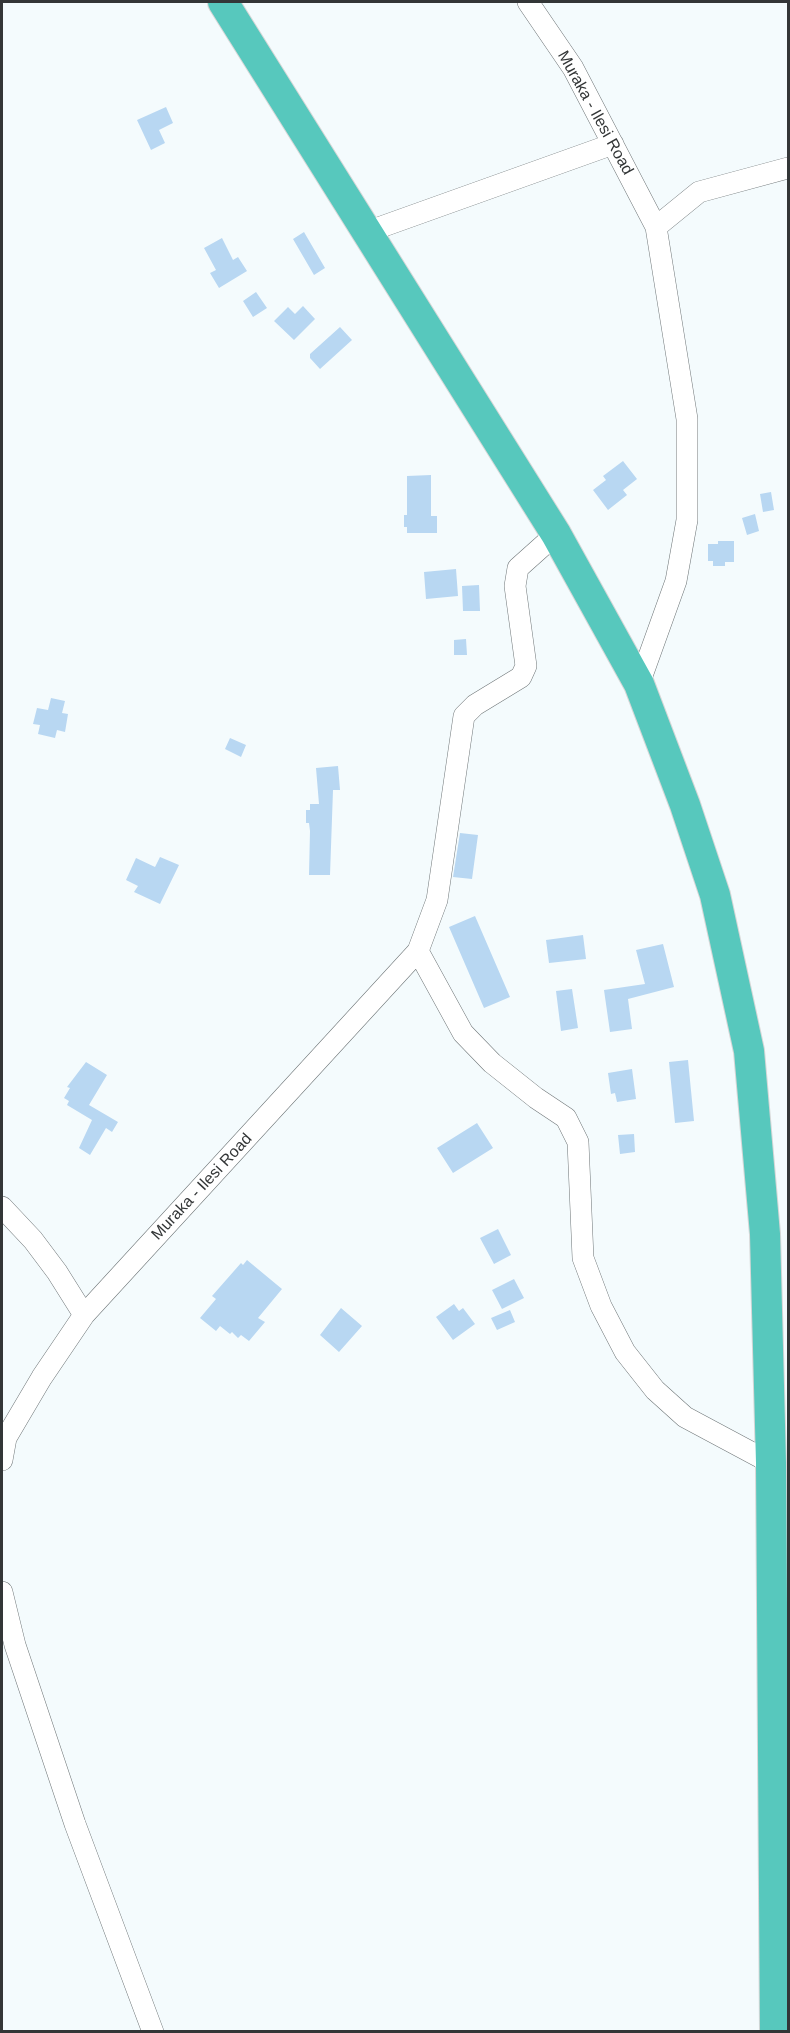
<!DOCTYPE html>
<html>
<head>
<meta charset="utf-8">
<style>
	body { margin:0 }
	#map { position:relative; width:790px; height:2033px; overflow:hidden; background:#f4fbfd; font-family:Arial,sans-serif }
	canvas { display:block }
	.frame { position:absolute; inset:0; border:3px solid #333637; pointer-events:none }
</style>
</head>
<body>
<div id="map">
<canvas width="790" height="2033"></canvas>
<div class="frame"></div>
</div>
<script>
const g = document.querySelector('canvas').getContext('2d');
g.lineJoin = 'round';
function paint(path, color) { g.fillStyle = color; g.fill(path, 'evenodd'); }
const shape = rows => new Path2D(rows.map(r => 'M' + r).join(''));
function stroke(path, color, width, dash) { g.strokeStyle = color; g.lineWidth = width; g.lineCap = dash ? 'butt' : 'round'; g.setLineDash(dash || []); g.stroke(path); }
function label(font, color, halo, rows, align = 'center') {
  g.font = font + ' Arial,sans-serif'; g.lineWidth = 4.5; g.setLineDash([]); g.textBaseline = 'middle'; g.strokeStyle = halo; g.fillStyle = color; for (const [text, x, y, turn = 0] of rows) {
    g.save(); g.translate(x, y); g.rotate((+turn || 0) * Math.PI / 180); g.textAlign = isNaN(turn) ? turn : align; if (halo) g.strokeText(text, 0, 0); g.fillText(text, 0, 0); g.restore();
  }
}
paint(shape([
	[166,107,173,123,159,130,165,143,151,150,137,120],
	[304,232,325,268,314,275,293,239],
	[222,238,233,260,238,257,247,271,219,288,210,273,216,270,204,248],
	[256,292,267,308,253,317,243,301],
	[303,306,315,319,294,340,274,321,288,307,295,314],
	[340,327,352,340,320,369,310,358,310,354],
	[623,461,637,479,623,490,627,495,608,510,593,490,606,480,603,476],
	[431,475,431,516,437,516,437,533,407,533,407,527,404,527,404,515,407,515,407,476],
	[771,492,774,510,763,512,760,494],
	[755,514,759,531,747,535,742,518],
	[718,541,734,541,734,562,725,562,725,566,713,566,713,561,708,561,708,544,718,544],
	[456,569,458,596,426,599,424,572],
	[479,585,480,611,463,611,462,586],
	[466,639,467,655,454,655,454,640],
	[51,698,65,701,62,713,68,714,65,732,57,730,55,738,38,734,40,725,33,724,37,708,48,710],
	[230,738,246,745,241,757,225,749],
	[338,766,340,790,333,790,330,875,309,875,310,831,309,823,306,823,306,810,310,810,310,804,319,804,316,768],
	[460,833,478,835,472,879,453,877],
	[160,857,179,865,160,904,134,892,138,886,126,880,136,858,155,867],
	[475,916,510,997,484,1008,449,927],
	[583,935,586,959,549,963,546,940],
	[663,944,674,987,628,999,632,1029,610,1032,604,990,645,984,636,950],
	[572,989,578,1028,561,1031,556,991],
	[688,1060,694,1121,675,1123,669,1062],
	[86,1062,107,1075,89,1105,118,1122,112,1132,106,1128,90,1155,79,1148,92,1120,67,1105,69,1101,64,1098,70,1088,67,1087],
	[632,1069,636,1099,617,1102,615,1093,611,1094,608,1073],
	[477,1123,493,1148,453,1173,437,1148],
	[634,1134,635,1152,620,1154,618,1135],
	[498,1229,511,1255,494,1264,480,1238],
	[247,1260,282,1289,258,1318,265,1322,249,1341,241,1335,238,1338,232,1332,230,1334,220,1326,216,1331,200,1318,216,1299,212,1296,241,1263,243,1265],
	[514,1279,524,1298,502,1309,492,1290],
	[454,1304,459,1311,463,1308,475,1324,453,1340,436,1317],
	[341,1308,362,1326,339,1352,320,1335],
	[510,1310,515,1322,497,1330,491,1318]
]), '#b8d7f2');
const minor = shape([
	[528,2,573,68,656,227],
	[367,232,613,144],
	[639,684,676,581,687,520,687,419,656,227,699,192,788,168],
	[418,951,463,1033,492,1063,536,1098,566,1118,578,1142,583,1258,601,1306,625,1352,655,1390,685,1417,771,1463],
	[2,1207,33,1240,57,1272,84,1315],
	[2,1460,6,1438,42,1377,84,1315,418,951,437,900,464,716,475,705,521,677,526,666,515,586,518,568,556,534],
	[2,1592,15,1645,75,1824,153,2032]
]);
const highway = shape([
	[223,2,556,534,639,684,685,805,715,895,749,1051,765,1234,771,1463,775,2032]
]);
stroke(minor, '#6e7577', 22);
stroke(highway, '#d6d7d7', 32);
stroke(minor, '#fff', 21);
stroke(highway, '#57c8bd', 30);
label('16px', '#333637', '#fff', [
	["Muraka - Ilesi Road",595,113,61],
	["Muraka - Ilesi Road",202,1187,-47]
]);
</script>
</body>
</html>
